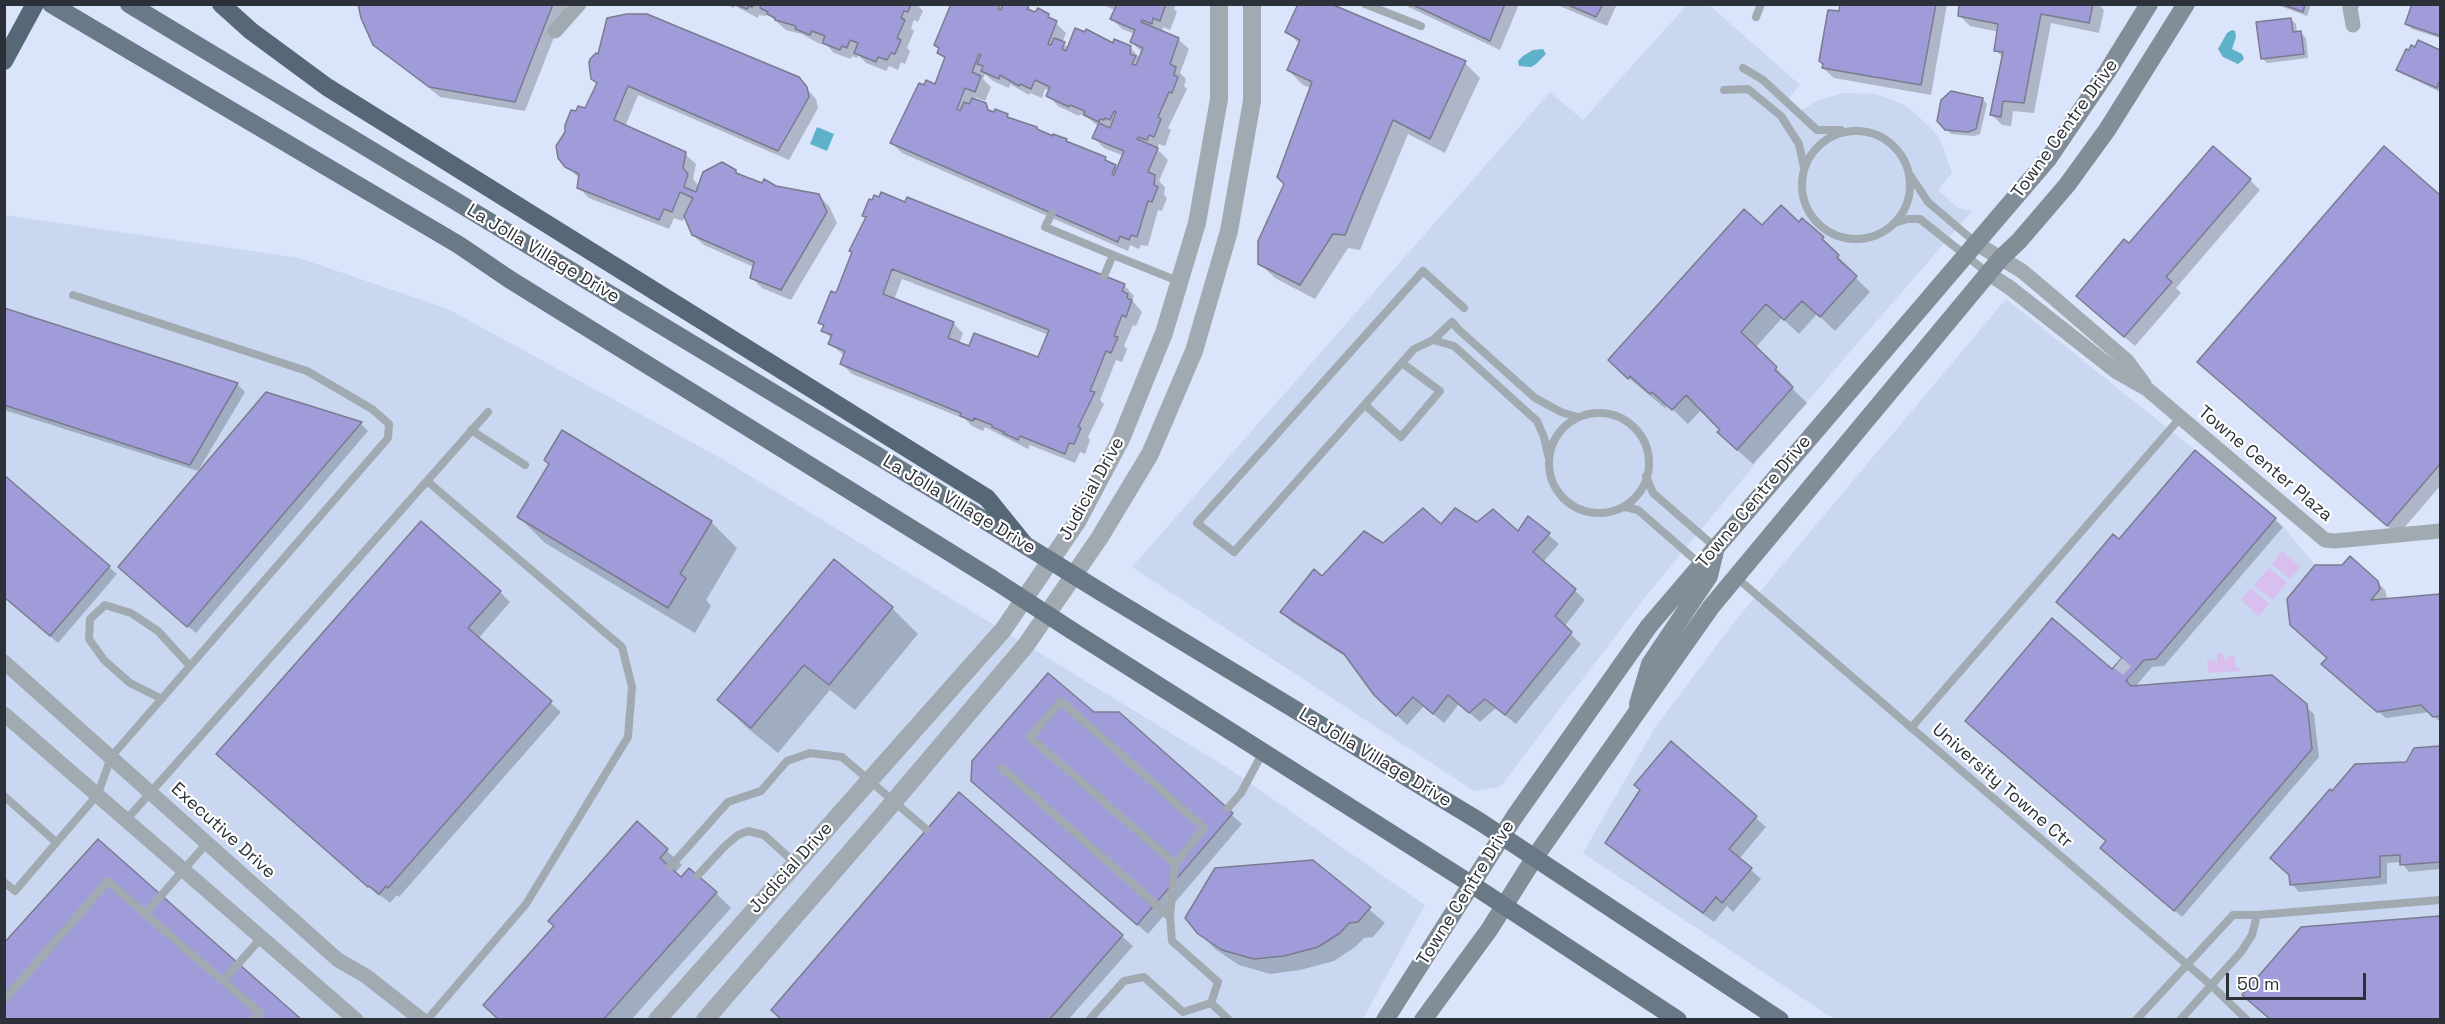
<!DOCTYPE html>
<html>
<head>
<meta charset="utf-8">
<style>
	body { margin:0 }
	#map { position:relative; width:2445px; height:1024px; overflow:hidden; background:#dae4fa; font-family:"Space Grotesk",sans-serif }
	canvas { display:block }
	.frame { position:absolute; inset:0; border:6px solid #2c3038; pointer-events:none }
	.scale { position:absolute; left:2226px; top:973px; width:140px; height:27px; box-sizing:border-box; border:3px solid #2c3038; border-top:0; padding-left:8px; font-size:18px; line-height:21px; white-space:nowrap; color:#2c3038; -webkit-text-stroke:4px #fff; paint-order:stroke }
</style>
</head>
<body>
<div id="map">
<canvas width="2445" height="1024"></canvas>
<div class="frame"></div>
<div class="scale">50 m</div>
</div>
<script>
const g = document.querySelector('canvas').getContext('2d');
g.lineJoin = 'round';
function paint(path, color) { g.fillStyle = color; g.fill(path, 'evenodd'); }
const shape = rows => new Path2D(rows.map(r => 'M' + r).join(''));
function stroke(path, color, width, dash) { g.strokeStyle = color; g.lineWidth = width; g.lineCap = dash ? 'butt' : 'round'; g.setLineDash(dash || []); g.stroke(path); }
function label(font, color, halo, rows, align = 'center') {
  g.font = font + ' "Space Grotesk",sans-serif'; g.lineWidth = 4.5; g.setLineDash([]); g.textBaseline = 'middle'; g.strokeStyle = halo; g.fillStyle = color; for (const [text, x, y, turn = 0] of rows) {
    g.save(); g.translate(x, y); g.rotate((+turn || 0) * Math.PI / 180); g.textAlign = isNaN(turn) ? turn : align; if (halo) g.strokeText(text, 0, 0); g.fillText(text, 0, 0); g.restore();
  }
}
paint(shape([
	[1687,5,1709,5,1800,85,1788,100,1800,111,1818,100,1844,93,1876,94,1905,105,1927,124,1939,138,1946,155,1952,173,1938,190,1958,208,1972,211,1799,411,1647,595,1500,787,1474,791,1132,567,1550,92,1583,120],
	[4,215,299,258,448,309,724,460,1231,770,1425,905,1363,1019,5,1019],
	[2006,299,2235,482,2276,518,2315,565,2342,565,2350,556,2378,581,2380,589,2372,600,2440,594,2440,1019,1834,1019,1583,853,1656,726,1731,626]
]), '#c9d7f1');
paint(shape([
	[2282,551,2301,567,2290,579,2272,564],
	[2269,568,2287,583,2272,600,2254,585],
	[2251,588,2269,604,2259,616,2241,600],
	[2233,650,2236,668,2241,668,2241,671,2208,673,2207,660,2212,662,2212,659,2215,659,2217,666,2217,654,2223,653,2224,659,2227,659,2228,655,2233,656]
]), '#d8bfee');
paint(shape([
	[2232,30,2235,31,2236,37,2232,49,2242,54,2244,59,2238,64,2223,57,2218,49,2227,33],
	[1543,49,1546,54,1536,64,1531,67,1519,66,1518,61,1523,56,1533,50],
	[817,127,834,134,827,151,810,144]
]), '#5db1c9');
paint(shape([
	[359,4,567,4,525,111,440,97,375,44],
	[724,4,921,4,919,7,923,11,918,22,914,20,911,28,914,31,907,48,910,51,905,64,901,62,898,70,889,66,886,71,866,63,858,55,857,58,852,56,851,59,834,53,822,40,820,44,802,34,786,30,767,13,766,16,759,15,758,18,735,6,734,8],
	[952,4,1026,4,1035,14,1045,13,1066,33,1062,43,1069,48,1113,45,1130,47,1140,58,1142,53,1132,42,1135,34,1122,29,1112,19,1115,10,1101,4,1176,4,1174,9,1177,12,1170,30,1163,27,1162,32,1178,39,1189,49,1180,73,1186,79,1184,86,1187,89,1168,128,1171,130,1165,146,1159,144,1157,149,1168,160,1159,181,1165,187,1164,195,1167,198,1162,211,1158,210,1148,246,1141,245,1139,249,1130,245,1128,251,902,153,892,143,936,86,946,60,939,53,940,49,936,45],
	[985,74,993,81,1009,88,1010,84,1029,95,1030,93,1042,98,1045,89,1050,91,1048,95,1058,106,1079,116,1080,114,1088,118,1099,127,1094,138,1104,148,1124,156,1118,169,1105,159,1070,145,1066,141,1041,133,1037,128,1012,120,1007,115,994,114,985,105,974,100,975,97,985,101,991,87,983,79],
	[1327,4,1465,63,1480,78,1445,153,1408,134,1360,250,1348,248,1315,299,1275,278,1259,263,1286,184,1311,88,1303,85,1288,70,1300,44,1287,32],
	[1402,4,1519,4,1500,50],
	[1555,4,1617,4,1607,26],
	[1842,4,1947,4,1931,95,1834,78,1823,68],
	[1961,4,2098,4,2104,10,2099,33,2051,23,2034,113,2013,111,2011,126,2002,125,1992,115,2003,58,1996,50,1999,32,1970,26,1960,16],
	[2275,4,2311,4,2307,16],
	[2413,4,2440,4,2440,38,2412,29,2407,24],
	[2291,19,2296,24,2297,33,2301,33,2306,38,2308,58,2267,63,2262,58],
	[2419,42,2440,52,2440,92,2403,74,2398,69,2416,49],
	[798,79,816,99,818,108,789,160,638,95,625,127,685,154,696,164,693,179,700,187,735,171,741,176,775,188,818,195,829,206,837,223,791,300,762,288,752,278,754,267,704,245,693,235,685,215,683,221,674,218,669,229,589,198,579,188,580,179,566,166,586,110,598,84],
	[1983,99,1987,104,1980,134,1974,136,1951,134,1939,121],
	[2384,148,2440,197,2440,486,2398,535,2209,372],
	[2250,180,2260,190,2176,288,2181,293,2135,346,2088,306,2130,246],
	[864,215,1124,285,1134,296,1132,300,1142,312,1136,326,1133,325,1124,346,1127,349,1122,362,1116,360,1100,400,1104,404,1088,437,1090,440,1085,454,1080,452,1075,463,1030,445,1028,449,985,427,983,431,972,426,965,419,852,374,842,364,845,356,830,344,832,339,823,330,825,327,820,323,837,295,867,218],
	[902,279,1049,335,1039,359,970,348,959,344,963,333,953,323,894,300],
	[1803,220,1838,253,1836,255,1853,271,1851,273,1870,292,1835,331,1817,314,1799,334,1782,318,1755,348,1791,383,1789,385,1807,403,1753,464,1734,447,1722,430,1702,409,1688,424,1668,405,1665,408,1625,375,1763,227,1800,224],
	[4,310,237,384,245,392,198,471,4,410],
	[266,394,361,424,368,431,196,633,127,575],
	[2196,452,2283,527,2164,666,2152,667,2135,687,2305,706,2314,714,2319,757,2182,917,2110,856,2108,842,2112,672,2123,659,2120,541],
	[519,517,711,522,737,548,706,600,711,606,695,633,545,543],
	[1528,518,1559,544,1543,562,1585,600,1564,627,1581,644,1516,724,1496,708,1480,722,1459,704,1444,723,1424,706,1407,725,1375,694,1351,660,1292,622,1282,612,1322,578,1383,545,1441,526,1477,524,1518,533],
	[109,567,117,574,58,643,4,597],
	[2377,582,2385,590,2387,597,2384,600,2440,596,2440,722,2430,712,2386,718,2331,672],
	[500,592,510,602,478,639,561,712,399,897,397,895,390,903,380,895,379,896,228,764],
	[892,608,918,634,855,710,830,690,778,753,745,726,719,700],
	[1094,713,1119,714,1242,824,1148,934,983,791],
	[1671,743,1766,827,1739,859,1761,879,1733,912,1727,906,1714,922,1617,853,1607,843],
	[2440,747,2440,869,2409,872,2401,862,2387,863,2387,884,2299,892,2292,884,2333,794,2407,763,2415,749],
	[959,794,1133,946,1068,1020,783,1020],
	[637,823,682,865,675,873,681,879,716,893,731,908,631,1020,500,1020,556,927],
	[1312,861,1385,923,1373,937,1364,938,1355,947,1334,961,1300,970,1270,974,1239,965,1215,949,1199,933],
	[2440,916,2440,1020,2271,1020,2302,929]
]), '#0003');
const building = shape([
	[358,4,553,4,515,102,429,87,373,45,361,18,358,4],
	[756,4,752,7,749,6,747,9,737,5,756,4],
	[759,4,911,4,908,12,904,11,901,18,905,20,897,38,901,40,895,54,891,53,887,60,878,57,876,62,854,53,858,43,850,40,847,48,842,46,840,50,822,43,825,36,812,31,810,35,795,29,796,26,775,20,775,18,767,14,768,12,760,8,761,5,759,4],
	[951,4,1000,4,998,9,1001,10,1003,4,1027,4,1029,5,1027,9,1035,12,1038,8,1049,14,1048,17,1057,21,1048,44,1051,45,1054,38,1065,42,1062,49,1066,51,1075,28,1085,32,1086,29,1113,43,1114,39,1131,46,1130,54,1136,56,1132,64,1136,65,1143,48,1130,42,1135,30,1110,19,1116,6,1113,4,1166,4,1160,21,1153,18,1152,24,1142,20,1141,22,1179,38,1170,64,1176,67,1174,75,1178,77,1172,93,1169,92,1158,117,1161,119,1154,137,1149,135,1147,140,1138,137,1137,139,1158,148,1148,172,1155,175,1154,185,1158,187,1152,202,1148,201,1137,237,1131,235,1129,240,1120,236,1118,242,890,143,919,83,924,85,926,80,935,84,945,57,937,53,939,48,934,45,951,4],
	[979,54,981,55,977,64,983,66,981,71,999,79,1000,75,1019,86,1020,84,1031,89,1035,80,1050,87,1046,96,1069,107,1070,105,1085,111,1084,115,1099,122,1100,119,1104,120,1105,118,1110,120,1114,111,1116,112,1110,128,1099,123,1092,138,1124,151,1114,175,1112,174,1116,165,1105,160,1106,157,1066,141,1067,139,1053,134,1053,136,1037,129,1037,127,1007,117,1008,114,995,109,994,112,988,110,986,103,972,98,969,104,964,102,960,111,957,109,965,88,975,92,981,76,972,72,979,54],
	[1298,4,1331,4,1466,61,1430,139,1393,120,1345,235,1333,234,1300,285,1258,264,1258,241,1284,184,1277,177,1312,82,1287,70,1300,40,1285,32,1298,4],
	[1411,4,1505,4,1490,41,1411,4],
	[1566,4,1603,4,1596,17,1566,4],
	[1840,4,1936,4,1921,85,1822,68,1823,64,1819,61,1828,10,1839,11,1840,4],
	[1959,4,2093,4,2089,23,2041,14,2024,103,2003,101,2001,117,1990,115,2003,52,1994,51,1998,24,1958,16,1959,4],
	[2281,4,2305,4,2303,12,2281,4],
	[2412,4,2440,4,2440,36,2405,24,2412,4],
	[627,14,647,14,799,77,807,87,809,97,778,151,628,86,614,120,686,152,683,168,688,174,684,187,696,192,703,172,722,162,736,170,736,173,762,183,764,179,776,186,819,194,827,212,781,290,750,278,754,262,692,235,684,216,693,198,680,192,672,212,664,209,659,220,577,188,579,174,565,167,558,158,556,146,565,132,565,125,571,110,576,111,578,106,585,108,597,83,591,79,589,63,590,59,596,53,598,54,607,18,627,14],
	[2291,18,2293,32,2301,31,2304,54,2261,59,2256,22,2291,18],
	[2418,40,2440,50,2440,80,2437,88,2396,70,2406,49,2409,50,2411,45,2415,47,2418,40],
	[1951,91,1983,98,1976,129,1968,132,1945,130,1937,121,1941,100,1951,91],
	[2213,146,2251,179,2166,277,2172,282,2124,337,2076,296,2124,239,2129,243,2213,146],
	[2384,146,2440,195,2440,464,2387,526,2197,362,2384,146],
	[881,192,905,202,907,197,1125,284,1122,291,1128,294,1127,298,1132,300,1126,317,1122,315,1114,336,1118,337,1111,353,1106,351,1090,391,1095,392,1078,427,1081,428,1074,444,1069,443,1065,454,1020,436,1018,440,1003,433,1004,432,992,427,992,425,974,418,973,421,960,416,961,413,840,364,845,351,828,344,832,335,821,331,824,325,818,323,831,291,836,293,852,252,849,251,866,217,862,216,869,199,872,200,874,195,879,197,881,192],
	[892,269,1049,330,1038,357,974,333,969,346,948,338,954,322,883,294,892,269],
	[1781,205,1799,222,1802,218,1824,237,1822,239,1839,255,1837,258,1857,276,1820,317,1802,301,1784,320,1766,304,1741,332,1777,367,1775,370,1793,387,1737,450,1717,432,1720,430,1686,395,1672,410,1652,392,1650,394,1630,376,1628,379,1608,360,1744,209,1762,225,1781,205],
	[4,308,238,383,190,465,4,405,4,308],
	[266,392,362,422,187,627,118,567,266,392],
	[562,430,712,521,680,574,686,578,668,608,517,517,549,464,544,460,562,430],
	[2195,450,2276,518,2156,659,2144,660,2126,681,2131,686,2272,675,2307,704,2312,749,2174,911,2100,848,2106,841,1965,721,2052,618,2112,669,2122,658,2056,602,2113,534,2119,539,2195,450],
	[4,475,110,566,50,636,4,597,4,475],
	[1423,508,1441,524,1455,508,1477,522,1493,509,1518,531,1528,516,1550,533,1533,552,1576,589,1555,616,1572,632,1505,715,1485,699,1469,713,1448,695,1433,714,1413,697,1396,716,1374,695,1344,654,1280,612,1314,569,1322,576,1364,531,1383,543,1423,508],
	[421,521,501,591,468,628,552,701,388,888,386,886,379,894,369,886,368,887,216,754,421,521],
	[2350,556,2378,581,2380,589,2371,600,2440,594,2440,716,2433,717,2421,705,2377,712,2321,664,2327,658,2290,625,2287,599,2315,565,2342,565,2350,556],
	[834,559,893,607,829,685,804,665,751,728,717,700,834,559],
	[1048,673,1094,712,1119,712,1233,813,1137,925,971,781,972,761,1048,673],
	[1671,741,1757,816,1729,849,1752,868,1722,903,1716,897,1703,913,1605,843,1640,790,1634,785,1671,741],
	[2440,746,2440,862,2400,865,2400,855,2380,856,2380,877,2290,885,2289,875,2270,858,2330,789,2332,791,2355,764,2406,762,2414,748,2440,746],
	[959,792,1123,935,1049,1020,782,1020,771,1010,959,792],
	[637,821,668,849,660,858,681,877,689,868,717,892,603,1020,499,1020,483,1005,554,926,548,921,637,821],
	[98,839,302,1020,4,1020,4,943,98,839],
	[1313,860,1371,907,1358,922,1349,923,1340,933,1318,947,1284,956,1254,959,1222,950,1198,934,1185,918,1215,868,1313,860],
	[2440,916,2440,1020,2271,1020,2242,995,2301,927,2440,916]
]);
paint(building, '#a09cd9');
stroke(building, '#7b7b8f', 1.5);
stroke(shape([
	[2118,663,2132,675]
]), '#b7c0d3', 12, [12, 6]);
stroke(shape([
	[1365,4,1421,26],
	[1756,17,1761,4],
	[1743,68,1763,80,1817,130,1841,130],
	[1724,90,1748,89,1781,116,1799,144,1804,168],
	'1802 185a54 54 0 1 1 108 0a54 54 0 1 1-108 0Z',
	[1910,175,1928,202,1976,243],
	[1052,213,1045,227,1113,255],
	[1894,223,1908,219,1920,219,1989,274],
	[1104,276,1113,255,1178,281],
	[1464,308,1423,271,1197,523,1234,552,1414,349,1433,340,1452,322,1459,330,1535,398,1561,412,1577,417],
	[1433,340,1454,346,1537,421,1544,437,1548,455],
	[1365,405,1401,437,1440,391,1402,363],
	'1549 463a50 50 0 1 1 100 0a50 50 0 1 1-100 0Z',
	[471,430,525,465],
	[1646,476,1653,493,1715,547],
	[427,481,488,412],
	[1625,507,1638,510,1701,565],
	[1737,578,2211,985,2247,1020],
	[162,699,130,683,104,660,89,639,90,619,105,605,131,613,158,631,190,666],
	[1911,728,2180,418],
	[1002,768,1170,917,1172,941,1218,982,1211,1003,1229,1020],
	[4,796,56,842],
	[1228,808,1241,793,1263,752],
	[127,819,427,481,622,647,632,687,628,737,526,904,427,1020],
	[670,867,728,802,761,791,787,761,810,753,842,757,926,829],
	[698,875,725,846,738,835,748,831,764,835,795,863],
	[4,882,15,891,98,794,111,757,388,438,389,424,372,409,307,371,73,295],
	[145,914,223,981],
	[1170,917,1175,864,1204,828,1061,701,1030,737,1175,864],
	[4,1000,108,881,145,914,207,843],
	[254,1020,260,1013,223,981,262,937],
	[1089,1020,1124,981,1144,977,1183,1012,1211,1003],
	[2136,1020,2233,915,2257,915,2440,900],
	[2180,1020,2241,952,2252,935,2257,915]
]), '#a1aab1', 8);
stroke(shape([
	[2352,4,2350,8,2353,25],
	[555,31,579,4],
	[1977,244,2022,271,2054,298,2127,361,2144,384],
	[1989,274,2009,287,2117,372,2147,389,2325,540,2335,541,2440,531],
	[4,662,338,960,366,976,422,1020],
	[4,714,356,1020]
]), '#a1aab1', 15);
stroke(shape([
	[657,1020,1003,630,1077,522,1121,439,1164,333,1197,223,1219,99,1219,4],
	[705,1020,874,825,1026,645,1100,537,1150,454,1194,351,1229,231,1252,101,1252,4]
]), '#a1aab1', 18);
stroke(shape([
	[1638,704,1650,664,1709,576,1715,551],
	[1385,1020,1515,816,1649,626,2048,159,2107,72,2149,4],
	[1423,1020,1489,930,1535,857,1711,607,2001,258,2019,241,2067,185,2107,130,2186,4]
]), '#818e98', 18);
stroke(shape([
	[51,4,459,245,509,279,991,578],
	[129,4,1022,543],
	[1101,592,1479,821,1780,1020],
	[1071,630,1471,884,1678,1020]
]), '#6a7986', 18);
stroke(shape([
	[221,4,251,31,327,87,987,498,1025,545],
	[4,61,35,4]
]), '#566876', 18);
stroke(shape([
	[1025,545,1101,592],
	[991,578,1071,630]
]), '#6a7986', 18);
label('18px', '#2c3038', '#fff', [
	["Towne Centre Drive",2065,129,-54],
	["La Jolla Village Drive",543,254,31],
	["Towne Center Plaza",2265,464,40],
	["Judicial Drive",1092,489,-61],
	["Towne Centre Drive",1754,502,-50],
	["La Jolla Village Drive",959,505,31],
	["La Jolla Village Drive",1375,758,31],
	["University Towne Ctr",2002,786,41],
	["Executive Drive",223,831,42],
	["Judicial Drive",791,868,-48],
	["Towne Centre Drive",1466,893,-58]
]);
</script>
</body>
</html>
